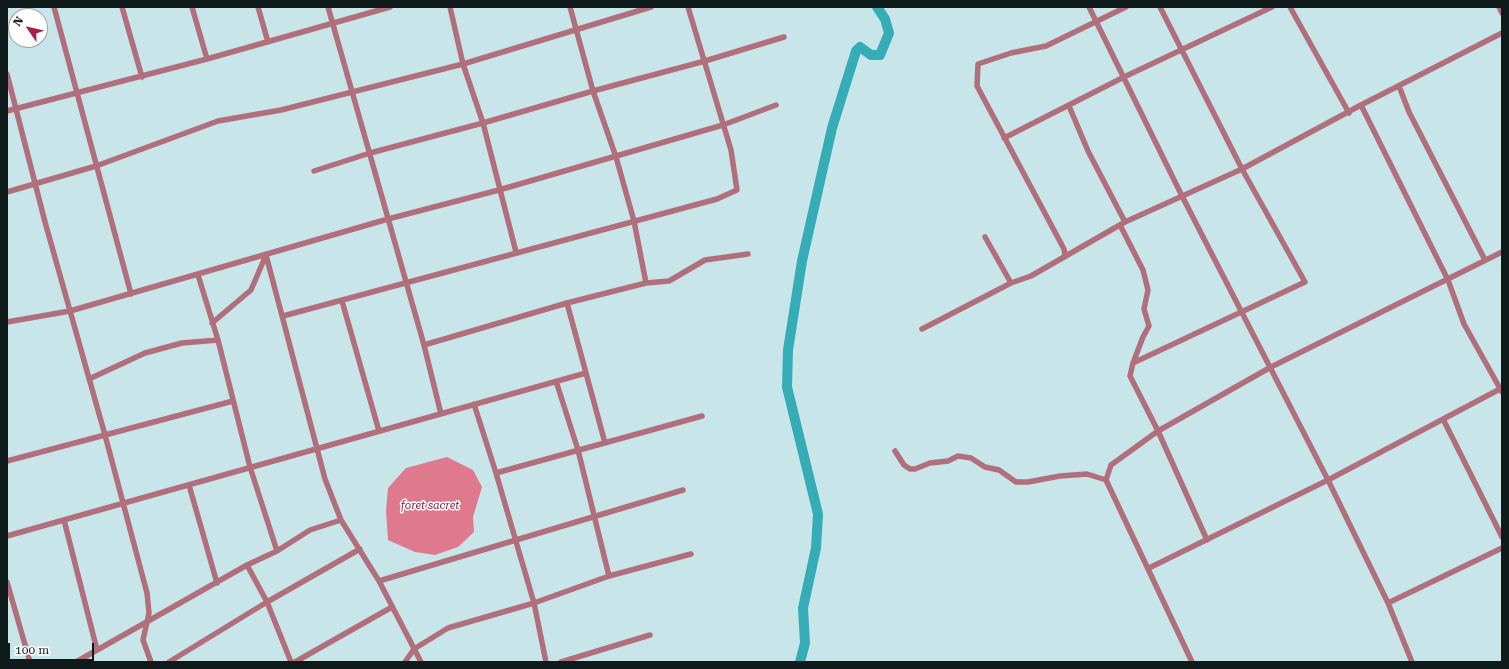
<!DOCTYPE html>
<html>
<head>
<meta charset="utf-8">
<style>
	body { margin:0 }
	#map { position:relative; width:1509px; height:669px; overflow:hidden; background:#c8e6e9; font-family:"Roboto Serif",serif }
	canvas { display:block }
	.frame { position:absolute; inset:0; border:8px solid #0f1a1b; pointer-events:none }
	.north { position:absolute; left:8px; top:8px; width:40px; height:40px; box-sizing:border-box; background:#fff; border:1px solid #9fa3a4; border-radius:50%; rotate:304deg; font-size:11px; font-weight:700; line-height:16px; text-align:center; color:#0f1a1b }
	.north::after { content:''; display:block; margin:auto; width:14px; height:18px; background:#ad1b4d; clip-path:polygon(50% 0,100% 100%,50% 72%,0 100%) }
	.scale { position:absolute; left:8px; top:643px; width:86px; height:18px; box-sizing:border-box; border:2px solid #0f1a1b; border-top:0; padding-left:5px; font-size:12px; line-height:14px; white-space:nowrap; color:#0f1a1b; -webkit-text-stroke:3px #fff; paint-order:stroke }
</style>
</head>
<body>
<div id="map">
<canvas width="1509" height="669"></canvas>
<div class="frame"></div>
<div class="north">N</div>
<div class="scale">100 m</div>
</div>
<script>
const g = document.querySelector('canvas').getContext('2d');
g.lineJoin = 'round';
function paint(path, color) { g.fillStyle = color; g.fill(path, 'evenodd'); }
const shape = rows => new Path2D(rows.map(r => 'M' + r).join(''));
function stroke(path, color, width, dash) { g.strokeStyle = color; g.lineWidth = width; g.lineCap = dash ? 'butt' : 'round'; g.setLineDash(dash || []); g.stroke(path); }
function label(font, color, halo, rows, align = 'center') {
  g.font = font + ' "Roboto Serif",serif'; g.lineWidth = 3; g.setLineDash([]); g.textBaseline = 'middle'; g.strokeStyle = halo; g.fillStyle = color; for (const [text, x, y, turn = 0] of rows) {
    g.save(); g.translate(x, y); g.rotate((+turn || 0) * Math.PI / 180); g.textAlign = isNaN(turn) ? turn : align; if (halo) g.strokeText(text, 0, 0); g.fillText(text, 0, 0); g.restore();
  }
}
paint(shape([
	[447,457,473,470,482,487,473,517,474,532,458,547,435,555,415,552,388,540,386,511,388,488,406,468]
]), '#df798d');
stroke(shape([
	[800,662,805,643,803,608,816,548,818,514,787,387,788,350,802,261,832,128,856,51,860,47,871,55,880,55,889,33,885,19,877,7]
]), '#36acb6', 10);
stroke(shape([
	[54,7,131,294],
	[122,7,142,77],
	[192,7,207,59],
	[258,7,268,42],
	[328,7,424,345,441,414],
	[450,7,463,64,483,123,516,252],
	[570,7,593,91,616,157,634,221,646,283],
	[1089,7,1182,196,1328,480,1388,603,1412,662],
	[1290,7,1349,113],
	[1499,7,1502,13],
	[7,74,45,222,105,435,147,593,149,613,143,640,151,662],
	[1399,86,1409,112,1485,260],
	[1361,105,1448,280,1464,324,1502,392],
	[1069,106,1088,151,1125,222],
	[7,111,207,59,390,7],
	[1004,138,1124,77,1272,7],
	[314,171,370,153,483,123,593,91,705,61,784,37],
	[7,192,96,166,218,121,281,110,463,64,651,7],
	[1120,225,1143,270,1148,290,1144,309,1149,326,1143,337,1133,363,1130,376,1158,431,1207,540],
	[985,237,1011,283],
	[266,255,325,479,341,520,379,581,421,662],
	[1065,256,1064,249,977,86,978,64,1011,53,1046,46,1126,7],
	[198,275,218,340,250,467,277,551],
	[342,301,379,431],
	[567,303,605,443],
	[283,316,717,199,737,190,731,150,688,7],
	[7,322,70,311,388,219,499,190,723,125,776,105],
	[212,323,251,290,266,255],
	[922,329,1011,283,1031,276,1125,222,1242,169,1361,105,1502,33],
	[424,345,567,303,646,283,669,281,705,260,748,254],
	[1133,363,1305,282,1242,169,1160,7],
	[89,379,145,353,182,343,218,340],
	[556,381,578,450,609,576],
	[474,404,496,473,534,603,546,662],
	[1443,419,1502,537],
	[895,451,904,465,910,469,915,469,930,463,948,461,958,456,971,458,985,467,999,470,1016,482,1028,482,1060,476,1087,474,1106,480],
	[7,461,233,401],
	[496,473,702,416],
	[189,485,217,583],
	[64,520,97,650],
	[7,536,586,373],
	[247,565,267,602,291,662],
	[1149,568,1328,480,1500,389],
	[379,581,683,490],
	[7,582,30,662],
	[1388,603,1502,548],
	[76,662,247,565,277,551,310,530,341,520],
	[169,662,267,602,360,549],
	[295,662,392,607],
	[405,662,414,649,448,628,534,603,609,576,691,554],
	[561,662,650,635],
	[1192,662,1106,480,1111,465,1158,431,1271,367,1502,252]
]), '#b06f7a', 5.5);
label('italic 11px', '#761a36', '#fff', [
	["foret sacret",430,506]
]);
</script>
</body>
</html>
